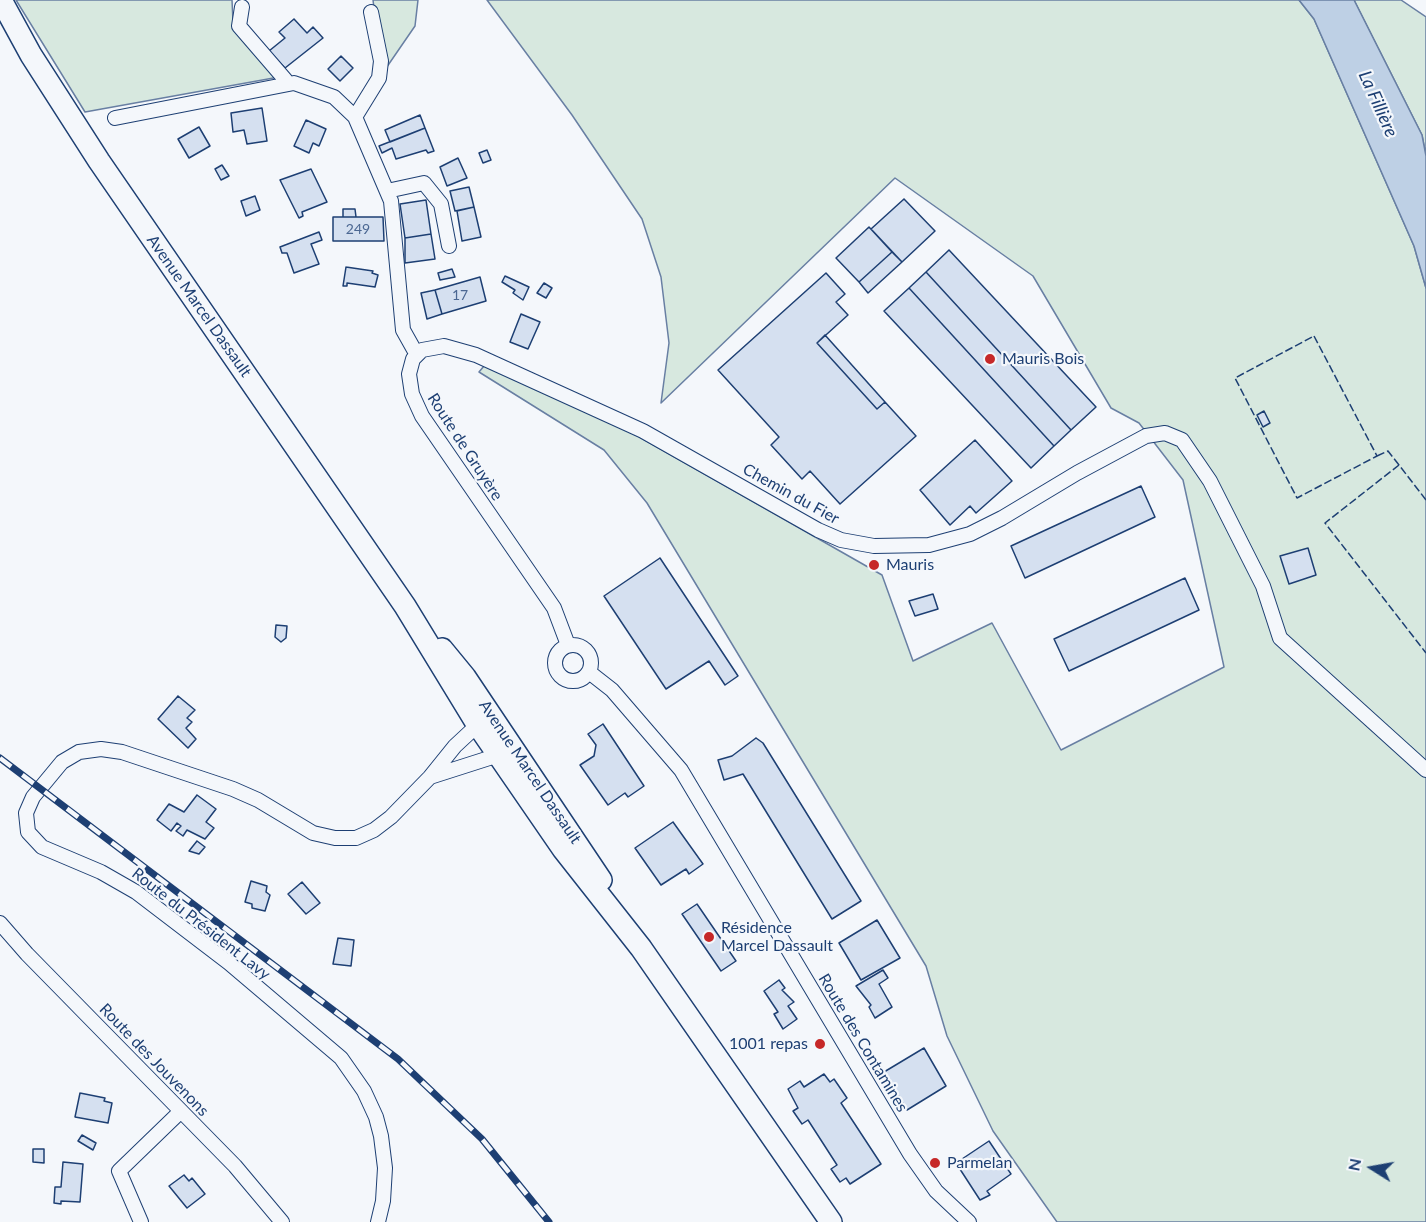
<!DOCTYPE html>
<html>
<head>
<meta charset="utf-8">
<style>
	body { margin:0 }
	#map { position:relative; width:1426px; height:1222px; overflow:hidden; background:#f4f7fb; font-family:Lato,sans-serif }
	canvas { display:block }
	.north { position:absolute; left:1342px; top:1138px; width:60px; height:60px; -webkit-text-stroke:4px #f4f7fb; paint-order:stroke; rotate:281deg; font-size:16px; font-weight:700; line-height:24px; text-align:center; color:#1d3f73 }
	.north::after { content:''; display:block; margin:auto; width:21px; height:27px; background:#1d3f73; clip-path:polygon(50% 0,100% 100%,50% 72%,0 100%) }
</style>
</head>
<body>
<div id="map">
<canvas width="1426" height="1222"></canvas>
<div class="north">N</div>
</div>
<script>
const g = document.querySelector('canvas').getContext('2d');
g.lineJoin = 'round';
function paint(path, color) { g.fillStyle = color; g.fill(path, 'evenodd'); }
const shape = rows => new Path2D(rows.map(r => 'M' + r).join(''));
function stroke(path, color, width, dash) { g.strokeStyle = color; g.lineWidth = width; g.lineCap = dash ? 'butt' : 'round'; g.setLineDash(dash || []); g.stroke(path); }
function label(font, color, halo, rows, align = 'center') {
  g.font = font + ' Lato,sans-serif'; g.lineWidth = 4.5; g.setLineDash([]); g.textBaseline = 'middle'; g.strokeStyle = halo; g.fillStyle = color; for (const [text, x, y, turn = 0] of rows) {
    g.save(); g.translate(x, y); g.rotate((+turn || 0) * Math.PI / 180); g.textAlign = isNaN(turn) ? turn : align; if (halo) g.strokeText(text, 0, 0); g.fillText(text, 0, 0); g.restore();
  }
}
const green = shape([
	[16,0,232,0,233,22,279,77,85,112,16,0],
	[373,0,418,0,415,26,382,74,373,0],
	[487,0,1299,0,1314,19,1414,246,1426,288,1426,1222,1057,1222,993,1131,947,1036,926,966,647,503,604,450,479,372,489,360,636,435,882,575,913,661,992,623,1061,750,1224,667,1183,480,1139,423,1111,408,1033,276,895,178,661,403,669,343,661,277,642,219,572,115,487,0],
	[1354,0,1401,0,1426,17,1426,156,1422,135,1354,0]
]);
paint(green, '#d7e8df');
stroke(green, '#687fa3', 1.5);
const water = shape([
	[1299,0,1354,0,1422,135,1426,156,1426,288,1414,246,1314,19,1299,0]
]);
paint(water, '#bed0e5');
stroke(water, '#687fa3', 1.5);
const building = shape([
	[294,19,307,33,313,27,323,38,285,68,269,51,285,38,279,32,294,19],
	[341,56,353,68,340,81,328,69,341,56],
	[262,108,267,141,247,144,244,130,233,132,231,113,262,108],
	[420,115,425,128,390,142,385,130,420,115],
	[306,120,326,129,319,146,313,143,309,153,294,146,306,120],
	[199,127,210,146,189,158,178,139,199,127],
	[425,128,434,151,428,153,426,150,396,159,392,148,382,153,379,146,425,128],
	[487,150,491,160,483,163,479,153,487,150],
	[458,158,467,178,447,186,440,167,458,158],
	[222,165,229,176,221,180,215,169,222,165],
	[311,169,327,202,302,212,303,216,299,218,280,180,311,169],
	[469,187,474,207,455,211,450,191,469,187],
	[255,196,260,210,246,216,241,201,255,196],
	[904,199,935,231,902,262,871,229,904,199],
	[426,200,431,234,405,238,400,204,426,200],
	[474,207,481,237,462,241,457,211,474,207],
	[343,209,355,209,356,217,343,217,343,209],
	[333,217,383,217,384,241,333,241,333,217],
	[869,227,892,252,859,282,836,258,869,227],
	[319,232,322,240,311,244,319,264,294,273,287,253,282,253,280,247,319,232],
	[431,234,435,259,405,263,405,238,431,234],
	[949,250,1096,407,1071,430,926,272,949,250],
	[892,252,902,262,868,293,859,282,892,252],
	[346,267,373,271,372,273,378,275,375,287,347,283,347,286,343,286,346,267],
	[452,269,455,277,440,280,438,273,452,269],
	[926,272,1071,430,1054,446,909,288,926,272],
	[826,273,845,294,836,302,848,315,817,343,877,409,885,402,916,436,840,504,810,471,802,479,771,445,779,437,718,370,826,273],
	[505,276,529,287,523,300,513,293,515,290,502,282,505,276],
	[480,277,486,301,442,314,435,290,480,277],
	[544,283,552,288,546,298,537,293,544,283],
	[909,288,1054,446,1031,468,884,311,909,288],
	[435,290,442,314,427,319,421,293,435,290],
	[521,314,540,322,528,349,510,342,521,314],
	[825,335,885,402,877,409,817,343,825,335],
	[1264,411,1270,423,1263,427,1257,415,1264,411],
	[975,440,1012,481,976,513,970,506,950,525,920,490,975,440],
	[1141,486,1155,517,1025,578,1011,546,1141,486],
	[1308,548,1316,575,1289,584,1280,556,1308,548],
	[660,558,738,676,725,685,709,661,666,689,604,596,660,558],
	[1185,578,1199,610,1069,671,1054,639,1185,578],
	[933,594,938,609,915,616,909,601,933,594],
	[276,625,287,626,286,638,281,642,275,637,276,625],
	[178,696,195,710,187,718,192,722,186,728,196,739,188,748,158,719,178,696],
	[603,724,644,786,628,797,625,793,608,805,580,765,594,756,596,745,588,734,603,724],
	[756,738,763,743,861,901,832,919,743,774,724,780,718,760,732,756,756,738],
	[197,795,216,809,206,822,214,828,205,839,187,830,183,836,176,831,181,826,177,823,171,831,157,820,169,804,184,812,197,795],
	[673,822,703,864,689,874,686,869,661,885,635,848,673,822],
	[197,841,205,847,199,854,189,851,197,841],
	[251,881,267,886,266,892,270,895,265,911,252,908,252,904,245,902,251,881],
	[302,882,320,903,306,914,288,894,302,882],
	[697,904,736,961,721,971,682,914,697,904],
	[877,920,900,958,861,980,839,943,877,920],
	[338,938,354,940,351,966,333,964,338,938],
	[883,970,888,978,879,984,892,1007,875,1018,869,1007,871,1005,856,986,883,970],
	[779,980,785,988,782,990,794,1002,788,1006,797,1019,783,1029,774,1014,778,1012,764,991,779,980],
	[924,1048,946,1086,907,1110,884,1072,924,1048],
	[824,1074,830,1082,834,1079,847,1098,841,1103,881,1164,850,1184,846,1178,840,1182,831,1169,837,1165,808,1120,802,1124,793,1111,798,1108,788,1089,800,1081,804,1087,824,1074],
	[80,1093,105,1098,104,1101,112,1103,108,1123,75,1117,80,1093],
	[82,1135,96,1143,93,1150,78,1141,82,1135],
	[989,1141,1011,1174,987,1191,990,1195,980,1200,956,1163,989,1141],
	[33,1149,44,1149,44,1163,33,1162,33,1149],
	[63,1162,83,1164,80,1202,61,1201,61,1204,54,1203,55,1187,61,1187,63,1162],
	[184,1175,189,1181,192,1178,205,1194,187,1208,169,1186,184,1175]
]);
paint(building, '#d5e0f0');
stroke(building, '#1d3f73', 1.5);
const street = shape([
	[242,7,239,26,289,84],
	[355,117,379,78,381,61,371,12],
	[115,118,294,83,334,97,355,117,391,201,403,330,417,355],
	[387,191,424,183,441,204,449,246],
	'555 663a18 18 0 1 1 36 0a18 18 0 1 1-36 0Z',
	[568,645,554,608,422,416,412,394,409,374,413,359,422,350,444,346,476,355,643,431,818,530,841,540,874,546,929,545,970,534,1002,518,1077,473,1146,436,1165,433,1182,440,1210,481,1263,586,1280,638,1426,770],
	[589,672,612,690,681,770,910,1154,936,1191,969,1222],
	[430,777,505,753],
	[0,923,27,954,235,1166,282,1222],
	[141,1222,119,1171,180,1112],
	[378,1222,383,1201,385,1168,381,1136,376,1117,364,1091,341,1058,229,963,136,892,101,872,42,847,28,832,26,813,33,797,62,762,79,752,101,749,122,752,233,789,258,800,313,833,335,838,356,838,374,830,391,817,430,777,455,746,483,720]
]);
const primary = shape([
	[1,0,31,55,99,161,405,606,477,724,563,849,641,948,831,1222],
	[442,649,465,677,601,880]
]);
stroke(street, '#1d3f73', 16);
stroke(primary, '#1d3f73', 24);
stroke(street, '#f4f7fb', 14);
stroke(primary, '#f4f7fb', 21);
const rail = shape([
	[0,758,398,1059,482,1139,549,1222]
]);
stroke(rail, '#1d3f73', 7);
stroke(rail, '#f4f7fb', 4.5, [14]);
stroke(shape([
	[1314,336,1377,456,1297,498,1235,378,1314,336],
	[1377,456,1388,451,1399,465],
	[1426,500,1399,465,1325,523,1426,653]
]), '#1d3f73', 1.5, [8, 3]);
for (const [x, y, r, color] of [
	[990,359,6,"#c62828"],
	[874,565,6,"#c62828"],
	[709,937,6,"#c62828"],
	[820,1044,6,"#c62828"],
	[935,1163,6,"#c62828"]
]) { const dot = new Path2D(); dot.arc(x, y, r, 0, 2 * Math.PI); g.fillStyle = color; g.fill(dot); stroke(dot, '#f4f7fb', 2); }
label('14px', '#4b6792', null, [
	["249",358,229],
	["17",460,295]
]);
label('16px', '#1d3f73', '#f4f7fb', [
	["Avenue Marcel Dassault",199,306,55],
	["Route de Gruyère",465,447,57],
	["Chemin du Fier",791,494,29],
	["Avenue Marcel Dassault",530,772,56],
	["Route du Président Lavy",201,924,38],
	["Route des Contamines",863,1043,59],
	["Route des Jouvenons",154,1060,46]
]);
label('16px', '#1d3f73', '#f4f7fb', [
	["Mauris Bois",1002,359],
	["Mauris",886,565],
	["Résidence",721,928],
	["Marcel Dassault",721,946],
	["1001 repas",808,1044,"right"],
	["Parmelan",947,1163]
], 'left');
label('italic 18px', '#1d3f73', '#f4f7fb', [
	["La Fillière",1378,104,66]
]);
</script>
</body>
</html>
